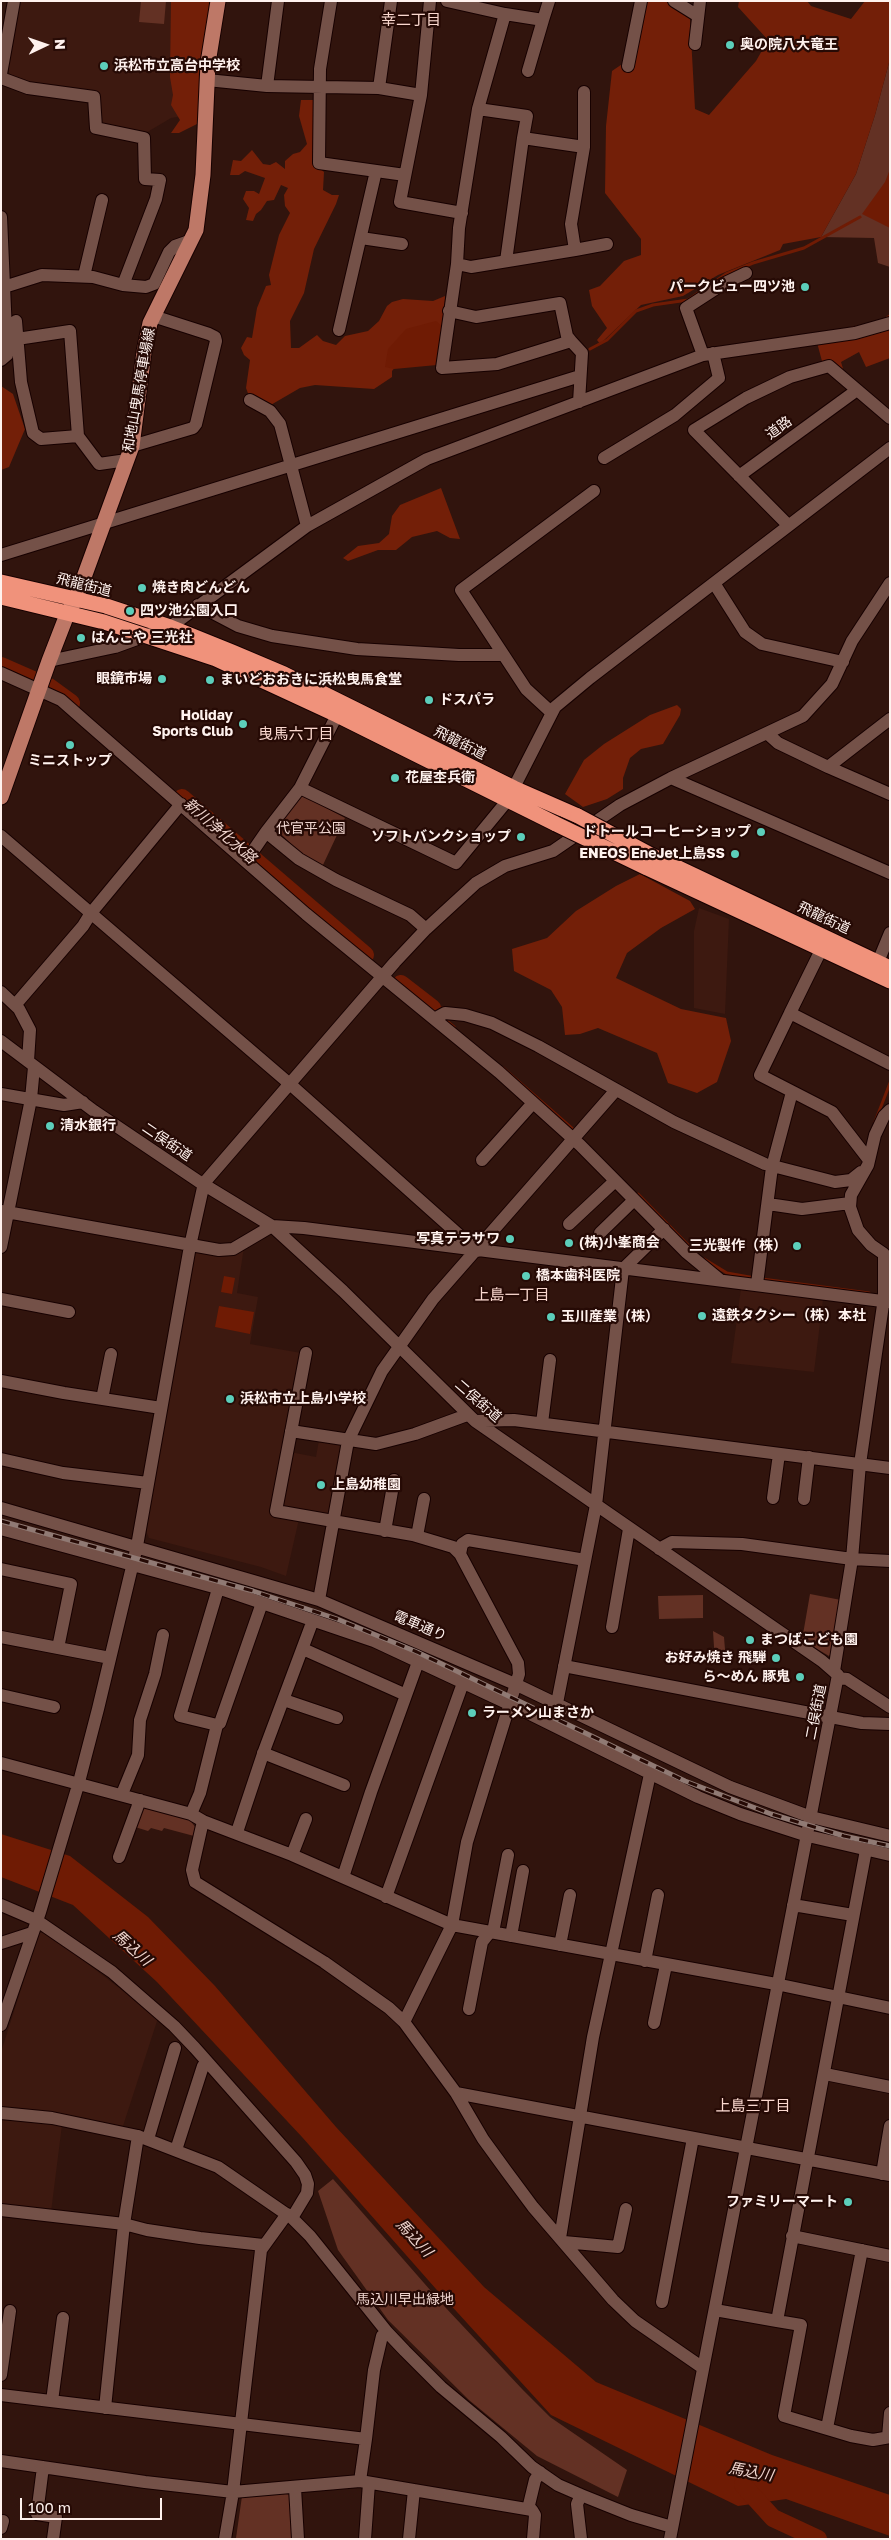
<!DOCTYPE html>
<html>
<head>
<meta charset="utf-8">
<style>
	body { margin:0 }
	#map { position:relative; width:891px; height:2540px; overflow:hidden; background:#31140d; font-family:"Golos Text",sans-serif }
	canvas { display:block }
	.frame { position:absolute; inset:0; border:2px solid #fff2ee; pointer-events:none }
	.north { position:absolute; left:20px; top:20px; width:50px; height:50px; -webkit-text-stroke:4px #260a05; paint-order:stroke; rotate:87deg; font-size:14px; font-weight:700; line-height:20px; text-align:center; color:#fff2ee }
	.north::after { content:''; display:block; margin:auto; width:18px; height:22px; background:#fff2ee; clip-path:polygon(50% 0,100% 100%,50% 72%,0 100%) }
	.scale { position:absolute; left:20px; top:2498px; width:142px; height:22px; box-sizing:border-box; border:2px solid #fff2ee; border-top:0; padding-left:6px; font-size:15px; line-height:18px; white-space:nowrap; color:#fff2ee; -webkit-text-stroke:4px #260a05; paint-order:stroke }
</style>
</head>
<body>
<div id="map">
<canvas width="891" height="2540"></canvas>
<div class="frame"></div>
<div class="north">N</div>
<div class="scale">100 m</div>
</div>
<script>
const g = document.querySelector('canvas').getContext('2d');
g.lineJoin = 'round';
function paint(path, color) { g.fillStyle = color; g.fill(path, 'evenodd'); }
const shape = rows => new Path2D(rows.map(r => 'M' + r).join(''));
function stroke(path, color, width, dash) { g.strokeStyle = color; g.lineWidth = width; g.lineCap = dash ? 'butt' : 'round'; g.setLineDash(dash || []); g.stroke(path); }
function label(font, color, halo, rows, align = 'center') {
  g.font = font + ' "Golos Text","Noto Sans JP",sans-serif'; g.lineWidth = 4.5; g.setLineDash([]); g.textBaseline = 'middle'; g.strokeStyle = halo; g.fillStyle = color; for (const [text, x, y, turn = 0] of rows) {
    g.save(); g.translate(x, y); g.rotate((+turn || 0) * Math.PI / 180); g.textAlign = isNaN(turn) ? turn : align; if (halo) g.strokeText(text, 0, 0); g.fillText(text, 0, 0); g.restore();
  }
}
paint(shape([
	[20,1,208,1,195,114,171,118,144,134,100,125,99,93,16,80,10,76,8,69],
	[699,908,729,919,725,1014,694,1008,694,931],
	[244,1247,237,1293,258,1297,250,1344,301,1353,272,1512,299,1519,286,1576,261,1567,149,1538,145,1528,193,1250],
	[741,1288,823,1299,814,1372,731,1363],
	[319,1440,343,1444,330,1517,280,1508,290,1452,316,1457],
	[39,1933,48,1933,158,2018,123,2126,1,2109,1,2052],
	[1,2116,62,2125,51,2212,1,2207]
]), '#3d1910');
paint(shape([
	[141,1,166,1,164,24,139,22],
	[890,59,890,267,878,263,874,238,821,237,856,174,875,115],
	[304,796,345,818,322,867,303,856,278,831,276,827,299,797],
	[810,1594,841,1600,833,1651,829,1656,802,1640],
	[703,1595,703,1618,659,1619,658,1596],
	[713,1631,724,1637,726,1662,715,1663],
	[143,1806,189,1819,196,1828,194,1836,164,1828,162,1831,151,1828,148,1831,135,1827],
	[333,2179,445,2307,523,2390,550,2417,627,2470,618,2497,537,2456,469,2400,388,2320,338,2250,318,2191],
	[289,2492,292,2497,295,2539,236,2538,242,2496]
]), '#633124');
paint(shape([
	[171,1,214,1,199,123,179,133,171,133,180,120,171,105,173,95,170,77],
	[644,1,689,1,695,109,709,115,756,61,768,40,738,7,739,1,807,1,811,6,851,19,865,1,890,1,890,59,875,115,856,174,821,237,783,244,780,250,718,275,683,296,641,305,600,344,597,340,607,328,592,306,589,290,600,286,624,261,641,255,641,239,605,193,606,126,612,71,634,56],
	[301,100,317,100,315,164,324,172,323,190,332,195,339,195,336,204,314,249,304,293,290,321,291,348,299,348,317,335,323,341,336,345,345,336,368,331,379,321,387,306,392,302,403,299,433,301,445,296,444,327,402,359,392,371,392,377,374,389,315,385,300,388,269,406,249,396,246,388,250,360,244,355,241,348,247,337,252,338,257,308,266,286,271,285,269,275,279,235,290,213,285,206,284,195,288,188,281,185,274,200,267,201,261,210,256,214,253,221,246,220,249,208,243,199,246,191,254,191,259,194,265,178,245,171,239,175,230,175,233,160,241,161,252,150,263,164,270,165,276,162,285,169,285,161,293,154,300,152,307,144,299,116],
	[890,314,890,358,866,367,859,352,841,362,844,372,823,365,815,335,881,320],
	[1,386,13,394,25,429,9,467,1,470],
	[441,488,460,539,450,538,437,531,412,537,396,550,378,550,348,561,343,558,358,546,379,543,389,534,392,516,400,505],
	[677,705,681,709,680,715,663,744,641,749,630,758,623,778,623,789,607,799,583,807,565,794,584,760,604,744,650,715],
	[640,874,690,901,695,909,661,928,627,953,616,978,681,1009,726,1018,731,1041,717,1082,697,1093,668,1083,657,1053,598,1028,580,1034,565,1035,562,1007,551,990,514,971,512,949,547,938,576,911,616,886]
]), '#731f08');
paint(shape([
	[890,169,890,228,862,214,885,182],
	[436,321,442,326,437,365,394,369,385,367,388,349,406,329],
	[224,1276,235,1278,232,1294,221,1292],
	[219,1306,254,1312,250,1334,215,1327],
	[1,1834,70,1856,148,1917,215,1986,336,2127,484,2287,596,2382,772,2455,890,2495,890,2536,786,2499,738,2506,551,2415,436,2289,302,2137,157,1982,73,1905,1,1877]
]), '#6f1b04');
stroke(shape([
	[590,349,607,340,636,311,653,305,688,300,726,274,753,263,804,248,860,217],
	[432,1008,444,1008],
	[443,1018,454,1027],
	[503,1068,575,1131],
	[875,1122,890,1083],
	[638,1194,693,1250],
	[704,1259,727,1273,755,1278],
	[762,1279,869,1293]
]), '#6f1b04', 3);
stroke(shape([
	[1,666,49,687,71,703],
	[182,798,365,955],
	[401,984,432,1008],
	[743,2485,773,2518,818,2539]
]), '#6f1b04', 18);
const minor = shape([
	[278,1,267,86,379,88,421,95],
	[331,1,320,69,319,163,405,175],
	[430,1,421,95,400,202,462,213],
	[447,1,505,14,478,109,459,228,457,264,442,368,497,364,571,341,582,353,579,402],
	[674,1,698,16],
	[505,14,543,20,549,1],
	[695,44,700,1],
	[628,66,641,1],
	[528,71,543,20],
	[1,74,14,1],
	[1,78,28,88,94,97,96,128,144,138,145,179,160,180,156,199,123,285],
	[207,80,267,86],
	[379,88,391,1],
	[478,109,527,116,523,138],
	[1,217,7,355,1,360],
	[361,238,402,244],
	[575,250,607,244],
	[506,261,523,138,584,147],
	[457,264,471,267,575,250,571,224,584,147,584,92],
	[84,276,102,200],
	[4,287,42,275,93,277,123,285,146,287,154,284,169,252,175,246,192,240],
	[449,311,476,317,560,303,567,336,571,341],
	[16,321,21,382,33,433,41,439,78,436],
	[339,330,376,171],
	[17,339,70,331,78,436,99,464,127,460],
	[703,355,686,308,723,284,746,273],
	[250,400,270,411,280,424,307,526],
	[132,446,193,428,196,424,216,341,215,337,209,334,153,316],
	[604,458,675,415,719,378,713,353],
	[739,476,857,390],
	[788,525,694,430,746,398,790,377,829,366,890,418],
	[1,555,580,376],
	[714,583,745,632,762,644,843,662],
	[198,605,238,626,272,636,357,649,459,655,503,655],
	[49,661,115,647,170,627,307,526,427,459,703,355,855,333,890,323],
	[1,673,61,700,86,722,306,914,499,1072,580,1145,686,1252,720,1280],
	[552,713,526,689,461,590,594,491],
	[337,715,300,788,266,832,299,859,336,880,410,915,426,929],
	[890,719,828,767,890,794],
	[768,734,778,743,828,767],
	[671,778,890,873],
	[300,788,456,863,507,801,555,707,590,678,890,448],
	[1,836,291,1085,477,1251],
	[255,848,266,832],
	[822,948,790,1013,890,1064],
	[878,962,890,933],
	[1,992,19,1009,30,1030,28,1061],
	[16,1004,83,926,91,913,181,804],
	[790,1013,760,1075,832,1112,869,1160],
	[434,1019,445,1013,465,1015,492,1023,538,1046,674,1122,765,1164,835,1182,851,1180,861,1172],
	[1,1041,94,1111,198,1181,272,1226,343,1291,475,1421,822,1661,838,1675,670,2539],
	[1,1094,64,1105,83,1102],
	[482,1160,533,1103],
	[768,1204,802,1209,850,1203],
	[1,1211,219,1250,233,1249,272,1226,304,1228,890,1302],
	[569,1224,615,1181],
	[600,1233,634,1200],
	[1,1247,31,1099,34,1067],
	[757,1284,772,1167,792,1092],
	[1,1299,69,1312],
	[306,1353,276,1511,413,1535,453,1547,460,1554,518,1663,519,1674,467,1842,452,1925,404,2022],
	[1,1381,64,1393,161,1408],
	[102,1399,111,1354],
	[475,1421,514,1420,890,1468],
	[542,1423,550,1360],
	[291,1431,376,1444,415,1434,467,1415],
	[1,1459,63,1473,148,1483],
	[773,1498,779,1454],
	[804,1499,809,1457],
	[1,1508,319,1600,515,1684,730,1787,811,1817,890,1836],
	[1,1529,221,1589,374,1641,526,1712,698,1797,740,1814,808,1836,890,1855],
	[385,1531,394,1480],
	[417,1536,424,1499],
	[659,1549,672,1542,742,1544,852,1559,890,1561],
	[460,1554,462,1544,468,1540,585,1560],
	[1,1569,71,1584,58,1648],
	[319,1600,348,1441,382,1371,433,1299,616,1090],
	[612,1627,629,1529],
	[1,1637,110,1658],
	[303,1649,406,1695],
	[564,1666,862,1723,890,1724],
	[834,1671,852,1559,860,1464,884,1298,884,1254,871,1245,858,1230,850,1207,851,1195,868,1165,875,1135,884,1116,890,1110],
	[838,1678,847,1679,890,1707],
	[1,1695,54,1707],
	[284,1700,337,1718],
	[557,1703,596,1505,623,1269,664,1229],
	[217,1725,180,1716,218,1589],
	[263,1753,344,1785],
	[1,1763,191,1814,203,1821,292,1855,452,1925,776,1984,890,2008],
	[122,1794,138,1755,140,1720,155,1674,163,1635],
	[191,1814,200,1793,217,1725,220,1723,262,1603],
	[203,1821,192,1870,195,1882,324,1962,389,2008,404,2022,456,2093,890,2175],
	[237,1832,264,1751,313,1620],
	[292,1855,306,1819],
	[119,1857,140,1800],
	[343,1877,371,1792,418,1662],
	[386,1897,463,1683],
	[1,1905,36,1920,112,1972,174,2026,195,2048,296,2162,305,2175,308,2184,307,2193,292,2218],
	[793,1905,853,1915],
	[493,1932,508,1855],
	[511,1936,523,1871],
	[1,1943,32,1933],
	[560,1945,570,1895],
	[645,1961,658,1895],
	[469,2009,482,1942,490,1932],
	[654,2023,666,1965],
	[1,2025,40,1912,79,1782,98,1709,137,1546,190,1246,204,1183,395,962,426,929,476,883,505,866,553,851,620,805,671,778,803,716,832,684,852,641,890,583],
	[825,2074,890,2087],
	[456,2093,483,2139,507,2172,533,2207,613,2300,635,2321,703,2368],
	[1,2113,52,2118,138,2136,218,2167,292,2218,310,2236,387,2332,405,2351,441,2387,501,2437,532,2467,558,2485,581,2495,631,2515,672,2527],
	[148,2139,175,2048],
	[176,2150,203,2066],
	[882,2174,890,2126],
	[1,2210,124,2224,147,2230,200,2238,263,2245],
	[792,2236,890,2256],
	[560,2238,593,2037,650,1774],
	[564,2242,618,2247,626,2209],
	[662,2302,693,2138],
	[715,2310,777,2321,866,1850],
	[777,2321,801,2325,784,2416,851,2436,873,2440,890,2437],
	[1,2375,10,2311],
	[1,2395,366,2439,360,2481],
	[52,2401,63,2318],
	[105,2408,124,2224,138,2136],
	[827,2428,862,2250],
	[888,2437,890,2413],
	[366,2439,374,2370,382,2336,387,2332],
	[1,2461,145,2482,233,2492,360,2481,532,2510,535,2515,533,2539],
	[43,2467,37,2514,56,2517,53,2539],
	[295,2488,298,2539],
	[581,2495,577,2504,581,2539],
	[528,2509,535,2480,540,2472],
	[1,2528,3,2521],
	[225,2539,233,2492,261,2250,287,2214],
	[365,2539,369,2483],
	[409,2539,414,2490]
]);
const major = shape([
	[1,797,49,661,68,612,76,599,132,446,144,352,150,323,196,230,203,175,208,63,218,1]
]);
const highway = shape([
	[1,582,106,606,170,627,232,652,284,674,514,788,578,816],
	[1,597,104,622,216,659,337,715,556,824],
	[651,855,890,968],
	[645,867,890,981]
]);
stroke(minor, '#170100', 14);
stroke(major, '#170100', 17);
stroke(highway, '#170100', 17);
stroke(minor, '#745148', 12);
stroke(major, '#be7867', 15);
stroke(highway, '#f0927b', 15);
const rail = shape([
	[1,1521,253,1591,337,1619,417,1652,685,1781,771,1814,844,1836,890,1846]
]);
stroke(rail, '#907a74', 5);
stroke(rail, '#260a05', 3, [9]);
const highwayBridge = shape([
	[578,816,651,855],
	[556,824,645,867]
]);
stroke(highwayBridge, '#170100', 17, []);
stroke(highwayBridge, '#f0927b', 15);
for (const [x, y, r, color] of [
	[730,45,5,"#5cceba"],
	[104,66,5,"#5cceba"],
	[805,287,5,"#5cceba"],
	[142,588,5,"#5cceba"],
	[130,611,5,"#5cceba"],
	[81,638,5,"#5cceba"],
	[162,679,5,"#5cceba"],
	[210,680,5,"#5cceba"],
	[429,700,5,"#5cceba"],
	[243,724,5,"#5cceba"],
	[70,745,5,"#5cceba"],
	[395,778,5,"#5cceba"],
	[761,832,5,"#5cceba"],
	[521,837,5,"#5cceba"],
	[735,854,5,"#5cceba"],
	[50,1126,5,"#5cceba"],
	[510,1239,5,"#5cceba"],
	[569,1243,5,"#5cceba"],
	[797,1246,5,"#5cceba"],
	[526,1276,5,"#5cceba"],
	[702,1316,5,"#5cceba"],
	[551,1317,5,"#5cceba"],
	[230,1399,5,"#5cceba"],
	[321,1485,5,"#5cceba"],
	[750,1640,5,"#5cceba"],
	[776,1658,5,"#5cceba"],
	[800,1677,5,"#5cceba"],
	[472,1713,5,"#5cceba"],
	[848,2202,5,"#5cceba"]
]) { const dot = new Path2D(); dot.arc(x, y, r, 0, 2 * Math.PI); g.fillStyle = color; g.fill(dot); stroke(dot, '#260a05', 2); }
label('bold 14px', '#fff2ee', '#260a05', [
	["奥の院八大竜王",740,45],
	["浜松市立高台中学校",114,66],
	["パークビュー四ツ池",795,287,"right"],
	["焼き肉どんどん",152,588],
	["四ツ池公園入口",140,611],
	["はんこや 三光社",91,638],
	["眼鏡市場",152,679,"right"],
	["まいどおおきに浜松曳馬食堂",220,680],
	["ドスパラ",439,700],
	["Holiday",233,716,"right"],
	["Sports Club",233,732,"right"],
	["ミニストップ",70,761,"center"],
	["花屋杢兵衛",405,778],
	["ドトールコーヒーショップ",751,832,"right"],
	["ソフトバンクショップ",511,837,"right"],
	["ENEOS EneJet上島SS",725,854,"right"],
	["清水銀行",60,1126],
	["写真テラサワ",500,1239,"right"],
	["(株)小峯商会",579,1243],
	["三光製作（株）",787,1246,"right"],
	["橋本歯科医院",536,1276],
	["遠鉄タクシー（株）本社",712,1316],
	["玉川産業（株）",561,1317],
	["浜松市立上島小学校",240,1399],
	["上島幼稚園",331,1485],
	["まつばこども園",760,1640],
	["お好み焼き 飛騨",766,1658,"right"],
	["ら～めん 豚鬼",790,1677,"right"],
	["ラーメン山まさか",482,1713],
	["ファミリーマート",838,2202,"right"]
], 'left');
label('14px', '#fff2ee', '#260a05', [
	["和地山曳馬停車場線",139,390,-80],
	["道路",779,428,-36],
	["飛龍街道",84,585,14],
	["飛龍街道",460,743,27],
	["飛龍街道",824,918,25],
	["二俣街道",167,1142,34],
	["二俣街道",478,1401,41],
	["電車通り",420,1626,23],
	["二俣街道",816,1712,-79]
]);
label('14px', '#efd5cf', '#260a05', [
	["代官平公園",311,829],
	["馬込川早出緑地",405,2300]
]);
label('15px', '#fad8cf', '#260a05', [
	["幸二丁目",411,20],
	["曳馬六丁目",296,734],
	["上島一丁目",512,1295],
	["上島三丁目",753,2106]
]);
label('italic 15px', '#f0d6cf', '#260a05', [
	["新川浄化水路",220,831,41],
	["馬込川",132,1948,42],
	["馬込川",414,2238,47],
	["馬込川",751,2472,10]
]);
</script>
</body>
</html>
